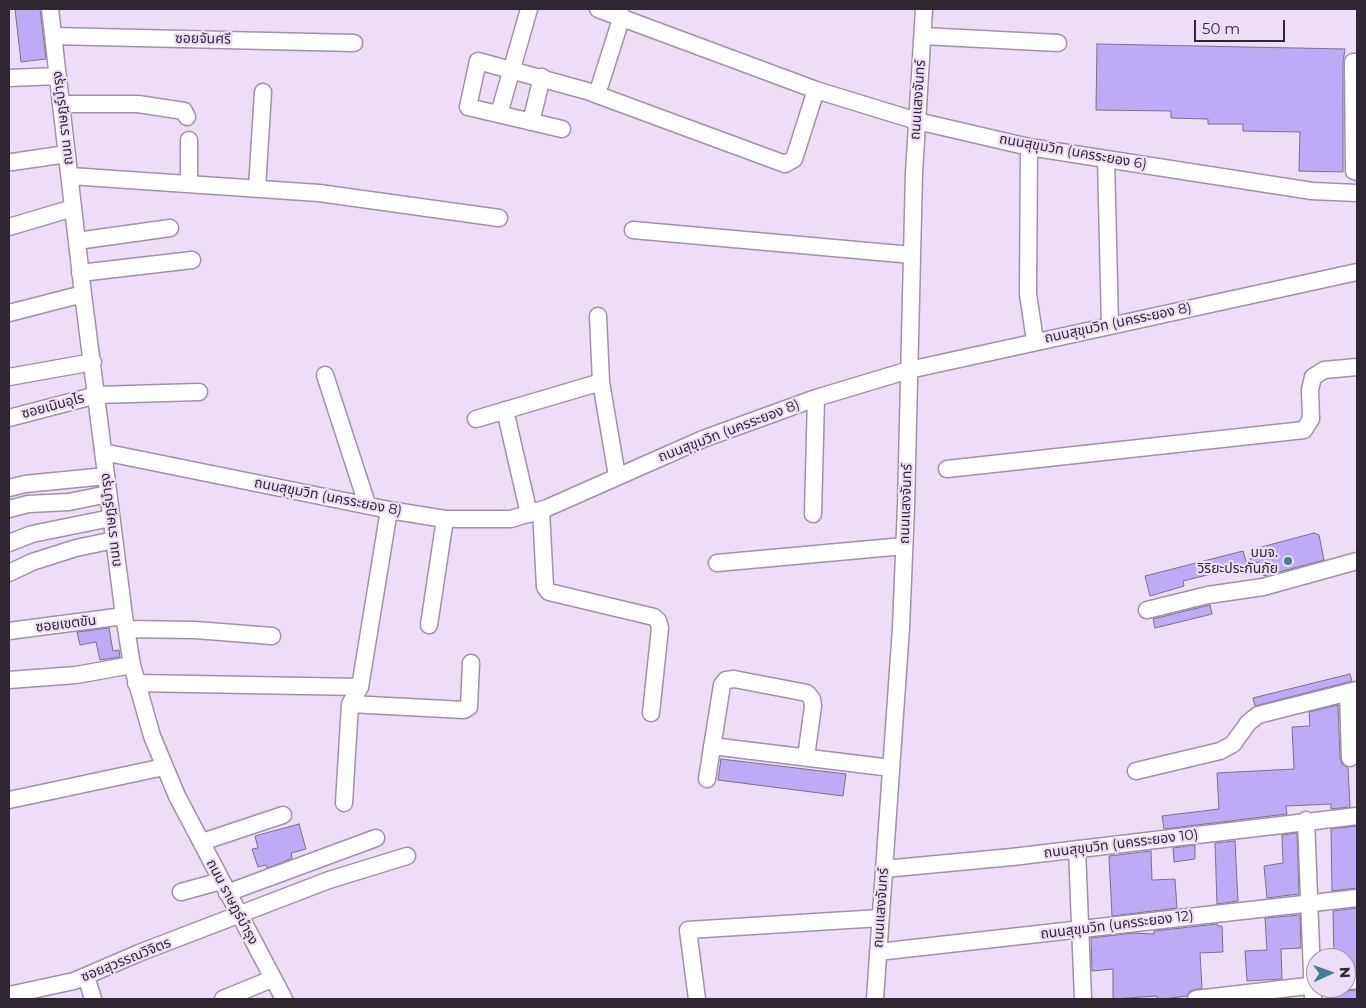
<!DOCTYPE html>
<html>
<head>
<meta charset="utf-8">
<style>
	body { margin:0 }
	#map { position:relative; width:1366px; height:1008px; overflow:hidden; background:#eeddf7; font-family:Montserrat,sans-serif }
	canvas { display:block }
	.frame { position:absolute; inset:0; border:10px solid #2e2731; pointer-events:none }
	.north { position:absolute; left:1306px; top:948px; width:50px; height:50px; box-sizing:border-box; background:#eeddf7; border:1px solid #a194a8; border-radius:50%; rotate:88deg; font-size:14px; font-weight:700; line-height:20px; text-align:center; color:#2e2731 }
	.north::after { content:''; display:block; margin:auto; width:18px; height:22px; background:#3f8192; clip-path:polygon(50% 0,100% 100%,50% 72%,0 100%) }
	.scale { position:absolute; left:1194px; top:20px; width:91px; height:22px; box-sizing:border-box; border:2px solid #2e2731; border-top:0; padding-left:6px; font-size:15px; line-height:18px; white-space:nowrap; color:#2e2731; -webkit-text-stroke:4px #eeddf7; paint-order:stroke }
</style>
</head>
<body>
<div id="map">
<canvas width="1366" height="1008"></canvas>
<div class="frame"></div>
<div class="north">N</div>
<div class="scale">50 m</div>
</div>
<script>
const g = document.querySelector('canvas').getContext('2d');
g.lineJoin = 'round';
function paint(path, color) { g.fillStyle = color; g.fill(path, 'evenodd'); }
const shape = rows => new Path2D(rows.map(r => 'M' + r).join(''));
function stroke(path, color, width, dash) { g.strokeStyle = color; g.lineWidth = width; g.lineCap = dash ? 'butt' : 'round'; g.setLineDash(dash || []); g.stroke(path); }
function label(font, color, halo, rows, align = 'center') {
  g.font = font + ' Montserrat,"Noto Sans Thai",sans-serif'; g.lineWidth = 4.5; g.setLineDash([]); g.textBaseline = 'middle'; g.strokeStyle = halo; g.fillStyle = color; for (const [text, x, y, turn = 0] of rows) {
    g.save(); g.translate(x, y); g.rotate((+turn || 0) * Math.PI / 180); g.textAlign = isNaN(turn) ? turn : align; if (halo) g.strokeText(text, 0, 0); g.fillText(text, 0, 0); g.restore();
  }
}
const building = shape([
	[15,9,40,9,46,59,21,62,15,9],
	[1097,44,1345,49,1343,62,1343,172,1299,171,1300,132,1243,131,1243,124,1208,124,1208,119,1171,118,1171,111,1096,110,1097,44],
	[1314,533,1319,535,1324,560,1264,576,1259,562,1183,581,1184,586,1150,596,1145,576,1243,551,1247,564,1258,548,1314,533],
	[1210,605,1212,614,1155,628,1153,619,1210,605],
	[109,628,113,651,119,650,120,657,100,660,96,642,80,645,77,632,109,628],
	[1350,674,1352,681,1255,706,1253,698,1350,674],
	[1338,705,1340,758,1342,764,1348,768,1350,807,1331,809,1331,804,1286,806,1287,814,1164,829,1162,816,1219,809,1217,773,1294,769,1292,727,1310,726,1309,712,1338,705],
	[721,759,846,774,843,796,718,780,721,759],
	[299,824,306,849,291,853,292,858,281,863,267,868,266,865,258,867,252,849,258,848,255,836,299,824],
	[1357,826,1357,888,1332,891,1331,829,1357,826],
	[1297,833,1299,894,1267,898,1264,866,1283,863,1282,835,1297,833],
	[1235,841,1238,901,1217,904,1215,843,1235,841],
	[1195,845,1195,859,1174,862,1173,848,1195,845],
	[1151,851,1152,880,1175,879,1177,908,1112,916,1109,856,1151,851],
	[1357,908,1357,970,1346,971,1346,958,1334,958,1333,911,1357,908],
	[1300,915,1301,948,1281,949,1282,979,1247,981,1245,951,1267,950,1265,918,1300,915],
	[1217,924,1218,926,1222,926,1223,952,1200,953,1202,988,1190,991,1187,996,1163,999,1157,999,1157,996,1113,999,1113,969,1092,971,1091,938,1133,933,1154,934,1154,931,1217,924],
	[1333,988,1346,991,1357,990,1357,999,1333,999,1333,988]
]);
paint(building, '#beabf7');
stroke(building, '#77718b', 1);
const minor = shape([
	[50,9,83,294,124,616,132,665,152,736,177,796,284,999],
	[598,9,816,90,917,121,1029,147,1312,191,1357,193],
	[53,36,354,43],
	[923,36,1058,43],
	[1357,62,1353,62,1354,171,1357,172],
	[9,78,58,76],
	[600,85,622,16],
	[61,104,138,104,184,111,187,117],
	[499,114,529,9],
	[531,122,542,77],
	[562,129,468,107,478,61,587,91,785,164,794,159,816,90],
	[1029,147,1028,294,1035,341],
	[1106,159,1110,325],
	[12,162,67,154],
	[70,176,319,193,499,218],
	[189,183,189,140],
	[257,188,263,92],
	[9,227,73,208],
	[633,230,912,255],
	[77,241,170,228],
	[80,273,192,260],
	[9,313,83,294],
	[598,316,601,382,617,476],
	[325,375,367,504],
	[9,377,93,362],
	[505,410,529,514],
	[9,418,97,395,199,392],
	[476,419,601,382],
	[103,452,389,510,445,519,511,519,547,508,703,439,816,398,909,370,1357,272],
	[947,469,1304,430,1311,419,1310,390,1313,377,1324,370,1357,367],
	[9,488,25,484,106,476],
	[9,509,28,504,69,502,108,494],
	[541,510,545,587,549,592,654,617,658,621,660,628,651,713],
	[813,514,816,398],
	[9,543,32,534,111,518],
	[717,563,904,546],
	[9,573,32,562,76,548,114,540],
	[1147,610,1208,595,1263,587,1357,561],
	[429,625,445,519],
	[126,629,195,630,272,636],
	[9,631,124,616],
	[9,680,76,675,132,665],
	[136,683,360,687],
	[1348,692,1350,758],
	[350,704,464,710,469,707,471,663],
	[712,746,891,768],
	[1136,771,1220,751,1233,744,1248,723,1258,715,1357,690],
	[707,779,722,685,726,680,734,679,807,693,812,699,813,706,806,757],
	[9,800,164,767],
	[344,803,350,704,360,687,389,510],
	[1306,820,1313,999],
	[202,842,283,815],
	[1077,849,1083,999],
	[884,869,1012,857,1357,816],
	[181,892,221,881],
	[227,893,376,838],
	[878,952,1357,898],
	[86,976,93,999],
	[1346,981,1357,980],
	[9,995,74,981,139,953,329,880,407,856],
	[223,999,272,979],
	[697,999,688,930,880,918],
	[875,999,901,628,906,506,914,173,924,9],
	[1196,999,1316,985]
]);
stroke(minor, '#a190a9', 19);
stroke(minor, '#fff', 16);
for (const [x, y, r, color] of [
	[1288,561,5,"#3f8192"]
]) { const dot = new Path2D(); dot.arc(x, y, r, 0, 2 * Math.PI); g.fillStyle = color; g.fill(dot); stroke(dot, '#eeddf7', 2); }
label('14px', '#2e2731', '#eeddf7', [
	["ซอยจันศรี",203,39,1],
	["ถนนแสงจันทร์",918,100,-86],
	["ถนน ราษฎร์บำรุง",63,118,-97],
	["ถนนสุขุมวิท (นครระยอง 6)",1073,152,10],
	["ถนนสุขุมวิท (นครระยอง 8)",1118,323,-12],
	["ซอยเนินอุไร",53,406,-15],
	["ถนนสุขุมวิท (นครระยอง 8)",729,431,-21],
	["ถนนสุขุมวิท (นครระยอง 8)",328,497,11],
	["ถนนแสงจันทร์",906,504,-88],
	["ถนน ราษฎร์บำรุง",111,520,-97],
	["ซอยเขตขัน",66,624,-7],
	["ถนนสุขุมวิท (นครระยอง 10)",1121,844,-7],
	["ถนน ราษฎร์บำรุง",232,902,62],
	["ถนนแสงจันทร์",881,908,-86],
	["ถนนสุขุมวิท (นครระยอง 12)",1117,925,-7],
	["ซอยสุวรรณวิจิตร",126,960,-22]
]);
label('14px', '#2e2731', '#eeddf7', [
	["บมจ.",1278,553],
	["วิริยะประกันภัย",1278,569]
], 'right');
</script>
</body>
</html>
